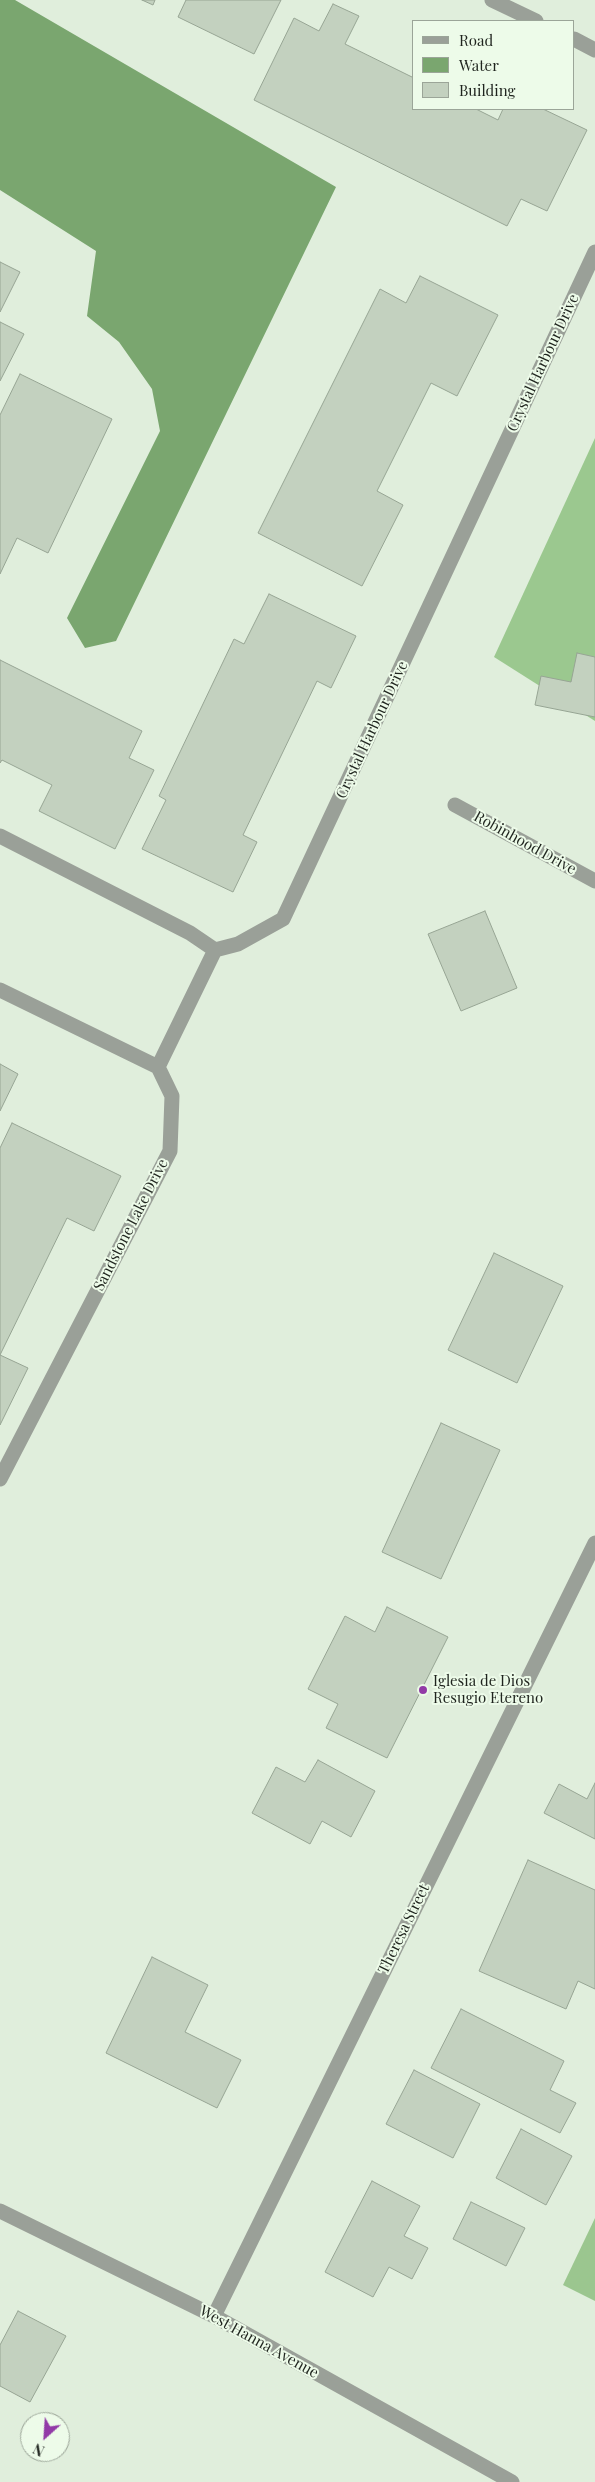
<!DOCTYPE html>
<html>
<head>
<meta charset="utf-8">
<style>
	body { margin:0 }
	#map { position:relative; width:595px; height:2482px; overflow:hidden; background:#e0eedc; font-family:"Playfair Display",serif }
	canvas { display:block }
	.legend { position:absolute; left:412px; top:20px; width:162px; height:90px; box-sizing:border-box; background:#edfbe9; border:1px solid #9ba598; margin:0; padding:6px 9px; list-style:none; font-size:15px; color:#1f241e }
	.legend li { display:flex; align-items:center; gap:10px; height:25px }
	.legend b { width:25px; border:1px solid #9ba598 }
	.north { position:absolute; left:20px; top:2412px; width:50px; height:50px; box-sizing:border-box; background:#edfbe9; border:1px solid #9ba598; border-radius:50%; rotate:206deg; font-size:14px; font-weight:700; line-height:20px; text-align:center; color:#1f241e }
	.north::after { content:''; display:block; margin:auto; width:18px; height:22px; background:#923aa7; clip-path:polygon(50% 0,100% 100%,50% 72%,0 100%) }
</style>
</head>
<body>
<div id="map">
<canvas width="595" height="2482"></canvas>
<ul class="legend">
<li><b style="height:6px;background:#9aa098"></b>Road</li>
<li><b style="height:14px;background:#7aa66f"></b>Water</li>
<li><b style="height:14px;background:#c3d1bf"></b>Building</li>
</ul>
<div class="north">N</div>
</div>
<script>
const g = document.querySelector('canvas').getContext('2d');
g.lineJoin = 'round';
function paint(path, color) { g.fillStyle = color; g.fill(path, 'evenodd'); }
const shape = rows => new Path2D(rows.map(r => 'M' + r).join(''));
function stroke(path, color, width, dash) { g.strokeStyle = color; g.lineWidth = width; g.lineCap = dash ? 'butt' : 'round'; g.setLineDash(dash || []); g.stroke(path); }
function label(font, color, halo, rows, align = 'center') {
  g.font = font + ' "Playfair Display",serif'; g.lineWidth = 4; g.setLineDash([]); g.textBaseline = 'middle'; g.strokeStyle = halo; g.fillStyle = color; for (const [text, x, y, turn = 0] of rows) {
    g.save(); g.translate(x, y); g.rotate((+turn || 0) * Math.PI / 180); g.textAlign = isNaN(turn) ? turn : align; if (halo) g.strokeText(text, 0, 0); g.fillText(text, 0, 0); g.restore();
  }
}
paint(shape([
	[595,2218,595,2301,563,2285]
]), '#9bc68f');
paint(shape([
	[595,438,595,721,494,657]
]), '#9bc88f');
paint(shape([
	[0,0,15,0,336,187,116,641,85,648,67,618,160,431,152,389,119,342,87,316,96,251,0,190]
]), '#7aa66f');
const building = shape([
	[142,0,155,0,153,5,142,0],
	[186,0,281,0,254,54,178,17,186,0],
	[333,4,359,16,345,44,414,78,414,109,476,109,498,120,503,109,543,109,587,130,547,211,521,199,507,226,254,100,294,18,319,31,333,4],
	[0,262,20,272,0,312,0,262],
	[420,276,498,315,457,396,431,383,377,491,403,505,362,586,258,533,380,289,406,303,420,276],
	[0,322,24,334,0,381,0,322],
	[20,374,112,419,48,553,17,538,0,574,0,415,20,374],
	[269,594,356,636,331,688,317,681,243,835,257,842,233,892,142,849,166,800,159,796,234,639,244,644,269,594],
	[577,653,595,657,595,717,535,705,541,676,571,682,577,653],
	[0,660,142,731,129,758,154,770,115,849,39,811,52,785,2,760,0,763,0,660],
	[485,911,517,988,461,1011,428,934,485,911],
	[0,1064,18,1074,0,1111,0,1064],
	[12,1123,121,1176,94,1231,67,1218,0,1355,28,1368,0,1425,0,1148,12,1123],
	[494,1253,563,1286,517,1383,448,1350,494,1253],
	[441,1423,500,1450,441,1579,382,1552,441,1423],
	[387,1607,448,1637,387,1758,326,1728,338,1704,308,1689,345,1616,375,1632,387,1607],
	[318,1760,375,1791,351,1837,322,1821,310,1844,252,1813,276,1767,305,1782,318,1760],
	[595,1783,595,1839,544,1813,559,1784,587,1799,595,1783],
	[528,1860,595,1890,595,1989,578,1981,566,2009,479,1971,528,1860],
	[152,1957,208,1985,185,2032,241,2060,217,2108,106,2053,152,1957],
	[461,2009,564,2061,550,2090,576,2103,560,2133,431,2068,461,2009],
	[414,2070,480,2104,453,2158,386,2124,414,2070],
	[521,2129,572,2156,546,2205,496,2178,521,2129],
	[372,2181,420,2206,404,2236,428,2248,412,2279,389,2267,373,2297,325,2272,372,2181],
	[471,2202,525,2228,506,2266,453,2239,471,2202],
	[18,2311,66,2336,30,2402,0,2386,0,2345,18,2311]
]);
paint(building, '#c3d1bf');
stroke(building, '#97a594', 1);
stroke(shape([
	[492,0,536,21],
	[574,39,595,50],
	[455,805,595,881],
	[0,836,190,933,215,950,238,944,283,919,595,252],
	[0,990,158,1067,172,1096,170,1151,0,1479],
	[158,1067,215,950],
	[0,2211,214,2316,512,2482],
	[214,2316,595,1543]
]), '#9aa098', 15);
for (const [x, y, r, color] of [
	[423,1690,5,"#923aa7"]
]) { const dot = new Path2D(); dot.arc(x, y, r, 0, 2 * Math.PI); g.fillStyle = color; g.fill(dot); stroke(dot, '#edfbe9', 2); }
label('15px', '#1f241e', '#edfbe9', [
	["Crystal Harbour Drive",543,363,-65],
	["Crystal Harbour Drive",372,730,-65],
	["Robinhood Drive",525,843,29],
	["Sandstone Lake Drive",131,1225,-63],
	["Theresa Street",404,1929,-64],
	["West Hanna Avenue",259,2342,29]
]);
label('15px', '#1f241e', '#edfbe9', [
	["Iglesia de Dios",433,1681],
	["Resugio Etereno",433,1698]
], 'left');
</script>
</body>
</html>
